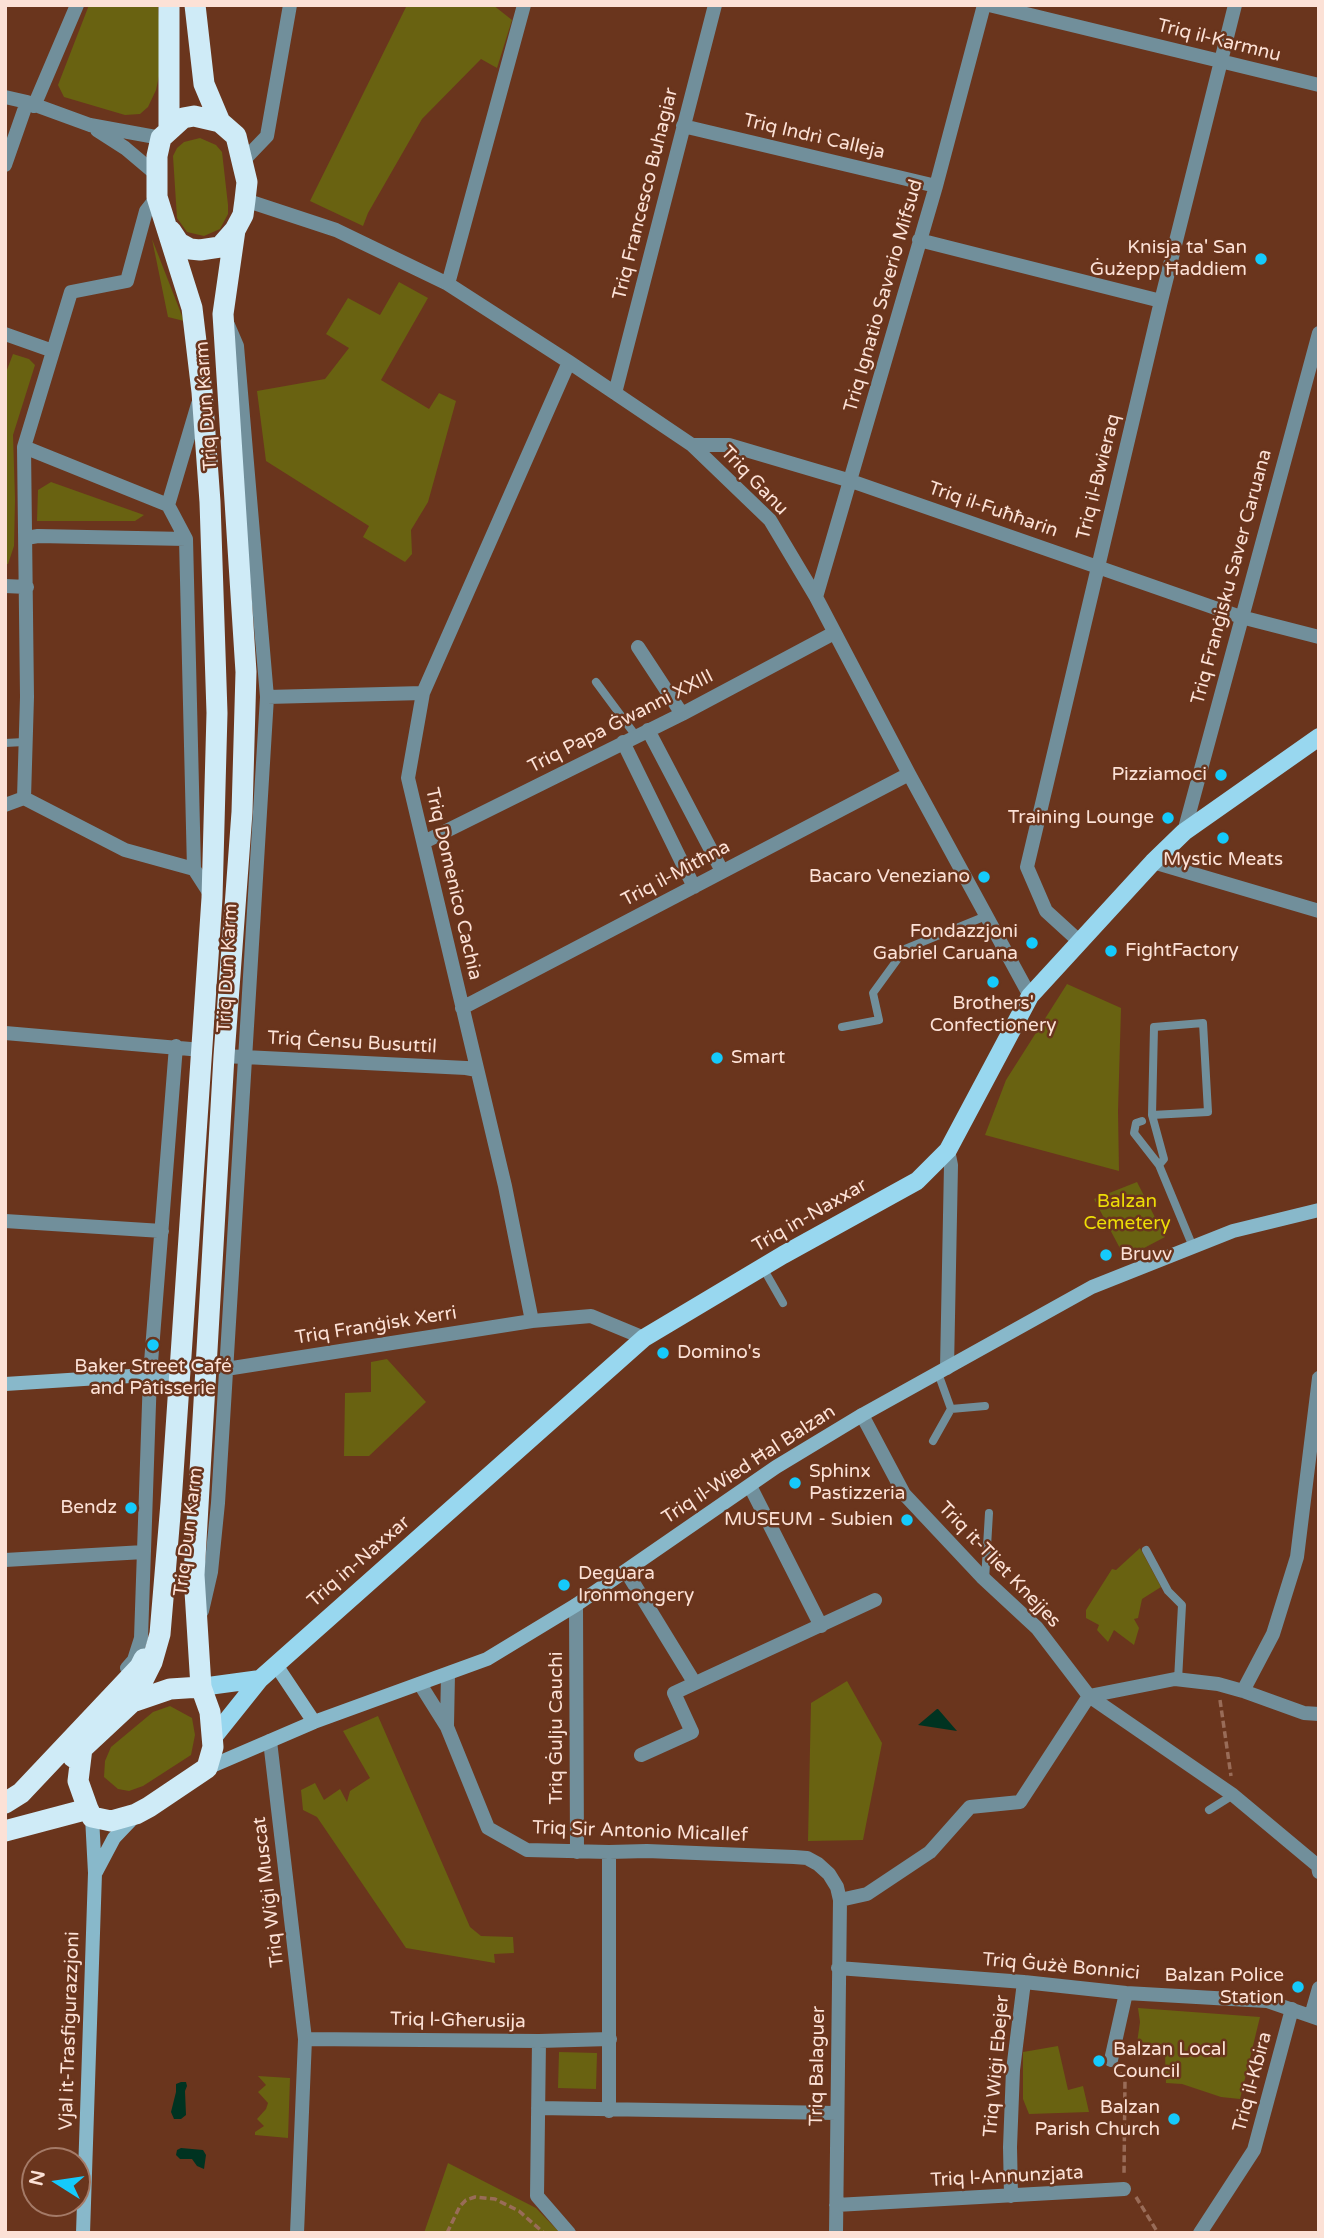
<!DOCTYPE html>
<html>
<head>
<meta charset="utf-8">
<style>
	body { margin:0 }
	#map { position:relative; width:1324px; height:2238px; overflow:hidden; background:#6a351d; font-family:"Varela Round",sans-serif }
	canvas { display:block }
	.frame { position:absolute; inset:0; border:7px solid #fce1d6; pointer-events:none }
	.north { position:absolute; left:21px; top:2147px; width:70px; height:70px; box-sizing:border-box; background:#6a351d; border:2px solid #a47a67; border-radius:50%; rotate:282deg; font-size:19px; font-weight:700; line-height:28px; text-align:center; color:#fce1d6 }
	.north::after { content:''; display:block; margin:auto; width:24px; height:32px; background:#15cafb; clip-path:polygon(50% 0,100% 100%,50% 72%,0 100%) }
</style>
</head>
<body>
<div id="map">
<canvas width="1324" height="2238"></canvas>
<div class="frame"></div>
<div class="north">N</div>
</div>
<script>
const g = document.querySelector('canvas').getContext('2d');
g.lineJoin = 'round';
function paint(path, color) { g.fillStyle = color; g.fill(path, 'evenodd'); }
const shape = rows => new Path2D(rows.map(r => 'M' + r).join(''));
function stroke(path, color, width, dash) { g.strokeStyle = color; g.lineWidth = width; g.lineCap = dash ? 'butt' : 'round'; g.setLineDash(dash || []); g.stroke(path); }
function label(font, color, halo, rows, align = 'center') {
  g.font = font + ' "Varela Round",sans-serif'; g.lineWidth = 5; g.setLineDash([]); g.textBaseline = 'middle'; g.strokeStyle = halo; g.fillStyle = color; for (const [text, x, y, turn = 0] of rows) {
    g.save(); g.translate(x, y); g.rotate((+turn || 0) * Math.PI / 180); g.textAlign = isNaN(turn) ? turn : align; if (halo) g.strokeText(text, 0, 0); g.fillText(text, 0, 0); g.restore();
  }
}
paint(shape([
	[89,5,158,5,162,62,156,90,148,107,140,114,125,115,64,97,58,85],
	[407,5,493,5,512,20,497,68,481,59,422,119,368,213,363,226,310,201],
	[200,138,216,145,222,152,228,205,228,214,220,229,204,236,187,232,177,218,173,156,177,148,184,142],
	[152,239,184,321,168,317],
	[399,282,428,298,381,380,429,409,439,393,456,401,428,502,411,530,412,554,405,562,363,537,369,526,266,461,257,391,325,379,349,348,326,334,348,298,380,315],
	[13,354,29,359,35,365,13,435,15,499,14,546,8,564,5,564,5,375],
	[51,482,144,515,135,521,37,521,38,490],
	[1067,984,1121,1008,1118,1111,1119,1171,985,1135,1006,1080],
	[1137,1182,1165,1237,1125,1258,1094,1199],
	[387,1359,426,1402,369,1456,344,1456,345,1393,371,1392,371,1362],
	[1140,1548,1161,1587,1142,1599,1138,1618,1134,1619,1139,1628,1134,1645,1114,1630,1108,1642,1097,1630,1099,1625,1086,1618,1086,1610,1112,1569,1116,1570],
	[847,1681,882,1743,863,1840,808,1841,811,1703],
	[170,1706,192,1718,195,1735,191,1755,143,1786,129,1791,118,1789,104,1777,105,1761,111,1747,153,1712],
	[378,1716,470,1927,481,1936,513,1937,514,1953,494,1954,495,1963,406,1948,317,1817,303,1810,301,1790,315,1783,324,1800,340,1789,347,1802,350,1791,370,1778,343,1731],
	[1138,2008,1260,2017,1240,2099,1221,2097,1182,2084,1166,2083,1165,2055,1135,2057,1140,2022],
	[1058,2046,1068,2090,1083,2086,1089,2112,1029,2114,1023,2099,1023,2052],
	[559,2052,597,2053,596,2089,558,2088],
	[258,2076,290,2078,288,2138,255,2135,255,2132,264,2126,257,2119,266,2109,268,2103,258,2092,266,2085],
	[448,2163,536,2208,560,2233,424,2233]
]), '#696211');
paint(shape([
	[937,1709,938,1709,957,1731,918,1725],
	[181,2082,186,2082,187,2086,185,2091,186,2115,181,2119,174,2119,171,2112,176,2092,176,2084],
	[181,2148,203,2150,206,2155,204,2169,197,2166,192,2159,180,2159,176,2155,177,2150]
]), '#003321');
stroke(shape([
	[1220,1700,1231,1776],
	[1120,2073,1125,2079,1124,2175],
	[1136,2197,1158,2233],
	[447,2233,460,2206,466,2200,475,2197,495,2199,519,2211,544,2233]
]), '#996c58', 3.5, [7, 3.5]);
stroke(shape([
	[596,682,636,736],
	[5,743,24,742],
	[842,1027,879,1020,873,993,905,949,986,916],
	[1142,1121,1136,1123,1134,1133,1159,1165,1164,1159,1152,1115,1154,1027,1203,1023,1208,1112,1152,1115],
	[1159,1165,1193,1247],
	[763,1268,783,1303],
	[938,1373,951,1409],
	[933,1441,951,1409,985,1406],
	[1146,1550,1168,1591,1182,1605,1178,1680],
	[985,1580,989,1513],
	[1209,1810,1233,1795]
]), '#718f9b', 8);
stroke(shape([
	[989,5,1319,85],
	[5,97,27,102,90,125,161,138],
	[34,106,77,5],
	[683,126,936,186],
	[97,130,125,148,157,175],
	[243,161,267,136,290,5],
	[5,165,27,102],
	[245,200,336,230,448,284,569,362,692,445,770,520,816,597,909,774,1030,996],
	[919,240,1161,301],
	[448,284,524,5],
	[5,334,53,351],
	[615,393,715,5],
	[198,404,168,505,186,539,194,869,212,897],
	[692,445,729,445,851,481,1241,617,1319,637],
	[24,447,168,505],
	[26,538,38,536,186,539],
	[5,586,27,587],
	[816,597,936,186,984,5],
	[638,647,682,714],
	[267,697,423,693],
	[648,730,722,871],
	[623,742,694,887],
	[24,798,27,697,24,447,71,292,127,281,146,211,157,197],
	[5,805,24,798,125,850,194,869],
	[1184,832,1319,333],
	[424,842,682,714,834,633],
	[1153,862,1319,911],
	[1080,942,1046,911,1027,867,1161,301,1235,5],
	[462,1008,909,774],
	[5,1033,202,1050],
	[224,1056,466,1068,477,1070],
	[5,1221,162,1231],
	[532,1321,505,1186,408,778,423,693,569,362],
	[947,1368,951,1165,948,1150],
	[226,1369,532,1321,591,1316,644,1338],
	[862,1415,904,1494,982,1577,1037,1628,1089,1696,1233,1795,1318,1866,1319,1872],
	[750,1486,821,1626],
	[5,1560,144,1552],
	[626,1571,694,1682],
	[576,1605,577,1852],
	[202,1611,211,1572,218,1503,267,697,237,346,228,325],
	[127,1668,134,1660,141,1638,150,1375,176,1046],
	[420,1684,447,1727,488,1828,527,1850,609,1852,647,1851,794,1857,807,1858,818,1864,829,1874,837,1887,840,1900,836,2233],
	[1243,1691,1273,1634,1297,1557,1319,1378],
	[447,1725,448,1674],
	[270,1741,305,2039,297,2233],
	[641,1755,692,1732,674,1693,875,1600],
	[609,1852,609,2111],
	[840,1900,867,1894,930,1852,970,1807,1020,1802,1089,1696,1175,1679,1218,1684,1243,1691,1304,1713,1319,1714],
	[838,1968,1024,1982,1126,1993,1267,2001,1319,2019],
	[1311,2016,1319,1988],
	[305,2039,539,2041,610,2039],
	[539,2041,537,2196,569,2233],
	[1111,2060,1126,1993],
	[538,2108,836,2113],
	[1011,2196,1010,2147,1013,2070,1024,1982],
	[836,2205,1124,2189],
	[1200,2233,1254,2150,1292,2009]
]), '#718f9b', 14);
stroke(shape([
	[5,1384,178,1373],
	[276,1665,314,1722],
	[207,1768,314,1722,487,1659,576,1605,776,1467,862,1415,1092,1287,1233,1231,1319,1210],
	[96,1872,114,1838,134,1817],
	[83,2233,95,1873,92,1817]
]), '#88b8ca', 14);
stroke(shape([
	[201,1687,260,1679],
	[212,1739,260,1679,644,1338,783,1255,917,1181,948,1150,1030,996,1153,862,1184,832,1319,737]
]), '#98d7ef', 18);
stroke(shape([
	[169,5,169,129],
	[171,231,179,243,190,249,200,250,220,247,235,230,243,215,245,200,247,182,236,136,220,122,204,84,195,5],
	[132,1702,152,1662,160,1634,171,1503,212,898,217,713,210,502,202,392,192,308,157,197,157,156,161,138,183,118,194,116,220,122],
	[82,1748,78,1781,88,1809,92,1817,111,1821,136,1814,149,1807,207,1768,213,1747,210,1712,201,1687,194,1575,224,1056,242,812,246,672,223,314,235,230],
	[73,1757,132,1702,170,1689,201,1687],
	[5,1803,21,1793,140,1667,144,1659],
	[5,1831,88,1809]
]), '#cfebf7', 21);
for (const [x, y, r, color] of [
	[1261,259,7,"#15cafb"],
	[1221,775,7,"#15cafb"],
	[1168,818,7,"#15cafb"],
	[1223,838,7,"#15cafb"],
	[984,877,7,"#15cafb"],
	[1032,943,7,"#15cafb"],
	[1111,951,7,"#15cafb"],
	[993,982,7,"#15cafb"],
	[717,1058,7,"#15cafb"],
	[1106,1255,7,"#15cafb"],
	[153,1345,7,"#15cafb"],
	[663,1353,7,"#15cafb"],
	[795,1483,7,"#15cafb"],
	[131,1508,7,"#15cafb"],
	[907,1520,7,"#15cafb"],
	[564,1585,7,"#15cafb"],
	[1298,1987,7,"#15cafb"],
	[1099,2061,7,"#15cafb"],
	[1174,2119,7,"#15cafb"]
]) { const dot = new Path2D(); dot.arc(x, y, r, 0, 2 * Math.PI); g.fillStyle = color; g.fill(dot); stroke(dot, '#6a351d', 2.5); }
label('19px', '#fce1d6', '#6a351d', [
	["Triq il-Karmnu",1219,41,14],
	["Triq Indrì Calleja",814,137,13],
	["Triq Francesco Buhagiar",646,194,-76],
	["Triq Ignatio Saverio Mifsud",884,296,-74],
	["Triq Dun Karm",207,406,-94],
	["Triq il-Bwieraq",1099,477,-76],
	["Triq Ganu",754,481,46],
	["Triq il-Fuħħarin",993,510,19],
	["Triq Franġisku Saver Caruana",1232,577,-75],
	["Triq Papa Ġwanni XXIII",621,722,-27],
	["Triq il-Mitħna",676,874,-28],
	["Triq Domenico Cachia",453,884,77],
	["Triq Dun Karm",228,968,-87],
	["Triq Ċensu Busuttil",352,1043,3],
	["Triq in-Naxxar",810,1216,-30],
	["Triq Franġisk Xerri",376,1326,-9],
	["Triq il-Wied Ħal Balzan",749,1465,-33],
	["Triq Dun Karm",189,1532,-83],
	["Triq in-Naxxar",359,1562,-41],
	["Triq it-Tliet Knejjes",999,1565,46],
	["Triq Ġulju Cauchi",557,1728,-90],
	["Triq Sir Antonio Micallef",640,1832,2],
	["Triq Wiġi Muscat",269,1892,-97],
	["Triq Ġużè Bonnici",1061,1967,5],
	["Triq l-Għerusija",458,2021,1],
	["Vjal it-Trasfigurazzjoni",70,2031,-88],
	["Triq Balaguer",818,2066,-89],
	["Triq Wiġi Ebejer",997,2066,-85],
	["Triq il-Kbira",1253,2082,-75],
	["Triq l-Annunzjata",1007,2177,-3]
]);
label('19px', '#fce1d6', '#6a351d', [
	["Knisja ta' San",1247,248],
	["Ġużepp Ħaddiem",1247,270],
	["Pizziamoci",1207,775],
	["Training Lounge",1154,818],
	["Mystic Meats",1223,860,"center"],
	["Bacaro Veneziano",970,877],
	["Fondazzjoni",1018,932],
	["Gabriel Caruana",1018,954],
	["FightFactory",1125,951,"left"],
	["Brothers'",993,1004,"center"],
	["Confectionery",993,1026,"center"],
	["Smart",731,1058,"left"],
	["Bruvv",1120,1255,"left"],
	["Domino's",677,1353,"left"],
	["Baker Street Café",153,1367,"center"],
	["and Pâtisserie",153,1389,"center"],
	["Sphinx",809,1472,"left"],
	["Pastizzeria",809,1494,"left"],
	["Bendz",117,1508],
	["MUSEUM - Subien",893,1520],
	["Deguara",578,1574,"left"],
	["Ironmongery",578,1596,"left"],
	["Balzan Police",1284,1976],
	["Station",1284,1998],
	["Balzan Local",1113,2050,"left"],
	["Council",1113,2072,"left"],
	["Balzan",1160,2108],
	["Parish Church",1160,2130]
], 'right');
label('19px', '#ecdc07', '#6a351d', [
	["Balzan",1127,1202],
	["Cemetery",1127,1224]
]);
</script>
</body>
</html>
